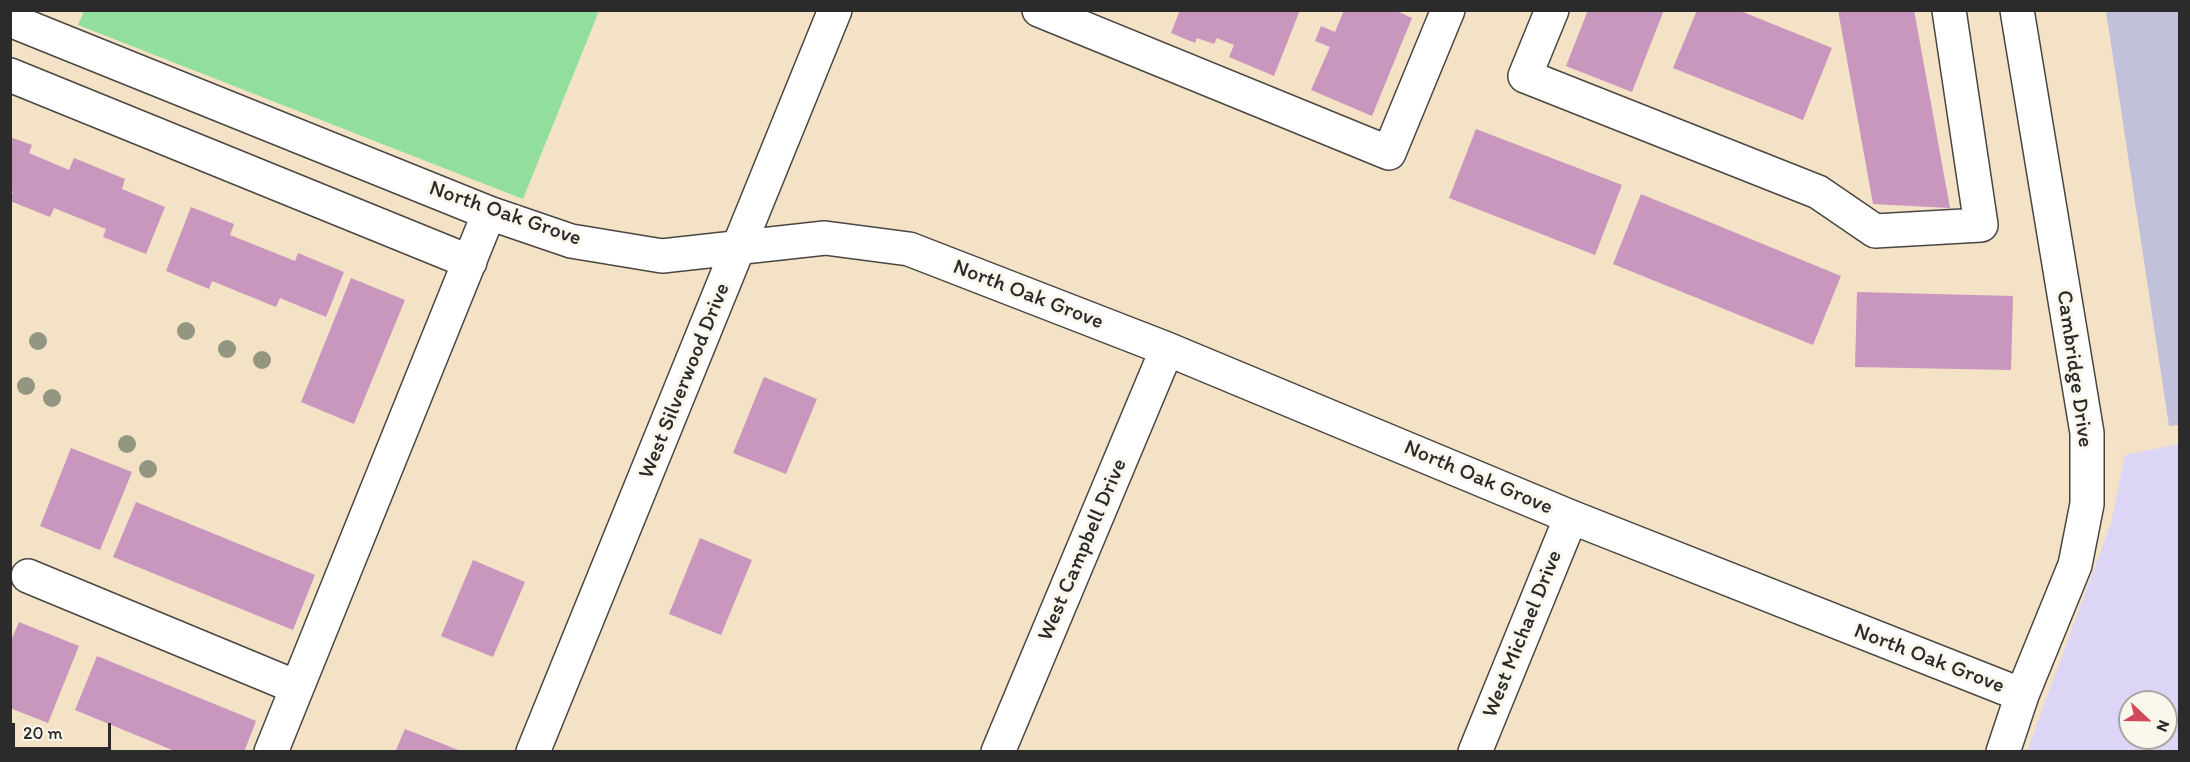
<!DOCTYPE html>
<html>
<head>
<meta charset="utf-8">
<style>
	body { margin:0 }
	#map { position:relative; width:2190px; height:762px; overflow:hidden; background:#f3e2c6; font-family:Itim,sans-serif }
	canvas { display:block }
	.frame { position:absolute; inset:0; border:12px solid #2b2b2b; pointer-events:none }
	.north { position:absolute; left:2118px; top:690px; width:60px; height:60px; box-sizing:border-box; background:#fbf7ec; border:2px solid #a8a59f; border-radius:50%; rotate:112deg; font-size:16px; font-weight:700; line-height:24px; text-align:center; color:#2b2b2b }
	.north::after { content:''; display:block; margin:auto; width:21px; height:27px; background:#d1495b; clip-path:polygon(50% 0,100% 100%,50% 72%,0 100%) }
	.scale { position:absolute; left:12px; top:723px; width:99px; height:27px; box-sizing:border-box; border:3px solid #2b2b2b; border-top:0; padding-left:8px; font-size:18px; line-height:21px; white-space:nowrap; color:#2b2b2b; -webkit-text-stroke:4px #fbf7ec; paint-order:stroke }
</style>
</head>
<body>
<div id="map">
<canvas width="2190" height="762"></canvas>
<div class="frame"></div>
<div class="north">N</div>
<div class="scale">20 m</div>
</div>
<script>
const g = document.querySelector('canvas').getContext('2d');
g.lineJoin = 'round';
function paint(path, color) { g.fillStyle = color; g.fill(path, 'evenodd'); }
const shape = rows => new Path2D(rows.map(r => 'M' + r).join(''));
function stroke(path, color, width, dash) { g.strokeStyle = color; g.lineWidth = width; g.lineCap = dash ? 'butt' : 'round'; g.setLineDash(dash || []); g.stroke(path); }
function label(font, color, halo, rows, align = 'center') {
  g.font = font + ' Itim,sans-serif'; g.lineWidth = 6; g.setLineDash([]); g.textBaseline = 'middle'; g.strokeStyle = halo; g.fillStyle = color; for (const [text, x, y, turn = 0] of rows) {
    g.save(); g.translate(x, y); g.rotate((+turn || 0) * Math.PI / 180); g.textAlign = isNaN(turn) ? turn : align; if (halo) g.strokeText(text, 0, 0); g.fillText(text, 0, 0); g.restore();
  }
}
paint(shape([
	[2179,444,2179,751,2027,751,2111,523,2125,455],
	[2130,702,2166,702,2166,738,2130,738]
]), '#ddd5f6');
paint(shape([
	[2106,11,2179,11,2179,425,2169,426]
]), '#c2c1dc');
paint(shape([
	[84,11,84,10,599,11,523,199,78,25]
]), '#92de9c');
paint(shape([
	[1180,10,1300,10,1274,76,1229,57,1234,45,1217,38,1214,44,1197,38,1195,43,1171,33],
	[1344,10,1395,10,1412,18,1372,116,1311,90,1330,47,1315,41,1321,26,1335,32],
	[1588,10,1664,10,1632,92,1566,66],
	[1697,10,1738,10,1832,48,1803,120,1673,68],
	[1838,10,1914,10,1950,208,1873,204],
	[1476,129,1622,185,1595,255,1449,198],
	[10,137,32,145,29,153,69,170,74,158,125,179,122,189,165,207,146,254,103,237,106,229,54,208,50,217,10,201,13,192,10,191],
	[1641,194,1841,276,1813,345,1613,264],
	[191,207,234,224,230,235,295,261,298,253,344,272,326,317,280,298,276,307,212,281,209,289,166,271],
	[351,278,405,300,354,424,301,402],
	[1857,292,2013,296,2011,370,1855,367],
	[764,377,817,399,786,474,733,453],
	[71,448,132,472,100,550,40,526],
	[136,502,315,575,293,630,113,557],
	[700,538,752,560,721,635,669,614],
	[473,560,525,582,493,657,441,636],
	[19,622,79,646,48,723,10,708,10,643],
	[97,656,256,721,244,752,177,752,75,710],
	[405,729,461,751,461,752,395,752]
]), '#c996be');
const minor = shape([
	[1039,10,1389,153,1448,10],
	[1552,10,1525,76,1818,192,1875,231,1981,225,1949,10],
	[10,20,489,213,571,241,662,256,825,238,909,249,1167,349,1571,517,2022,695],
	[10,75,470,262],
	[28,576,296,687],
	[271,752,489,213],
	[533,752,835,10],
	[998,752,1167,349],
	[1475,752,1571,517],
	[2003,752,2022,695,2075,565,2087,504,2087,433,2017,10]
]);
stroke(minor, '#494642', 36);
stroke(minor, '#fff', 33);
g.fillStyle = '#939680';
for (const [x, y] of [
	[186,331],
	[38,341],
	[227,349],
	[262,360],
	[26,386],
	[52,398],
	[127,444],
	[148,469]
]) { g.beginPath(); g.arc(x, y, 9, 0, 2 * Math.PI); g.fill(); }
label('22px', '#2b2b2b', '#fbf7ec', [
	["North Oak Grove",505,214,19],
	["North Oak Grove",1028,295,21],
	["Cambridge Drive",2074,369,82],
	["West Silverwood Drive",685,381,-68],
	["North Oak Grove",1478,478,23],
	["West Campbell Drive",1083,550,-67],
	["West Michael Drive",1523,634,-68],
	["North Oak Grove",1929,659,21]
]);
</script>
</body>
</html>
